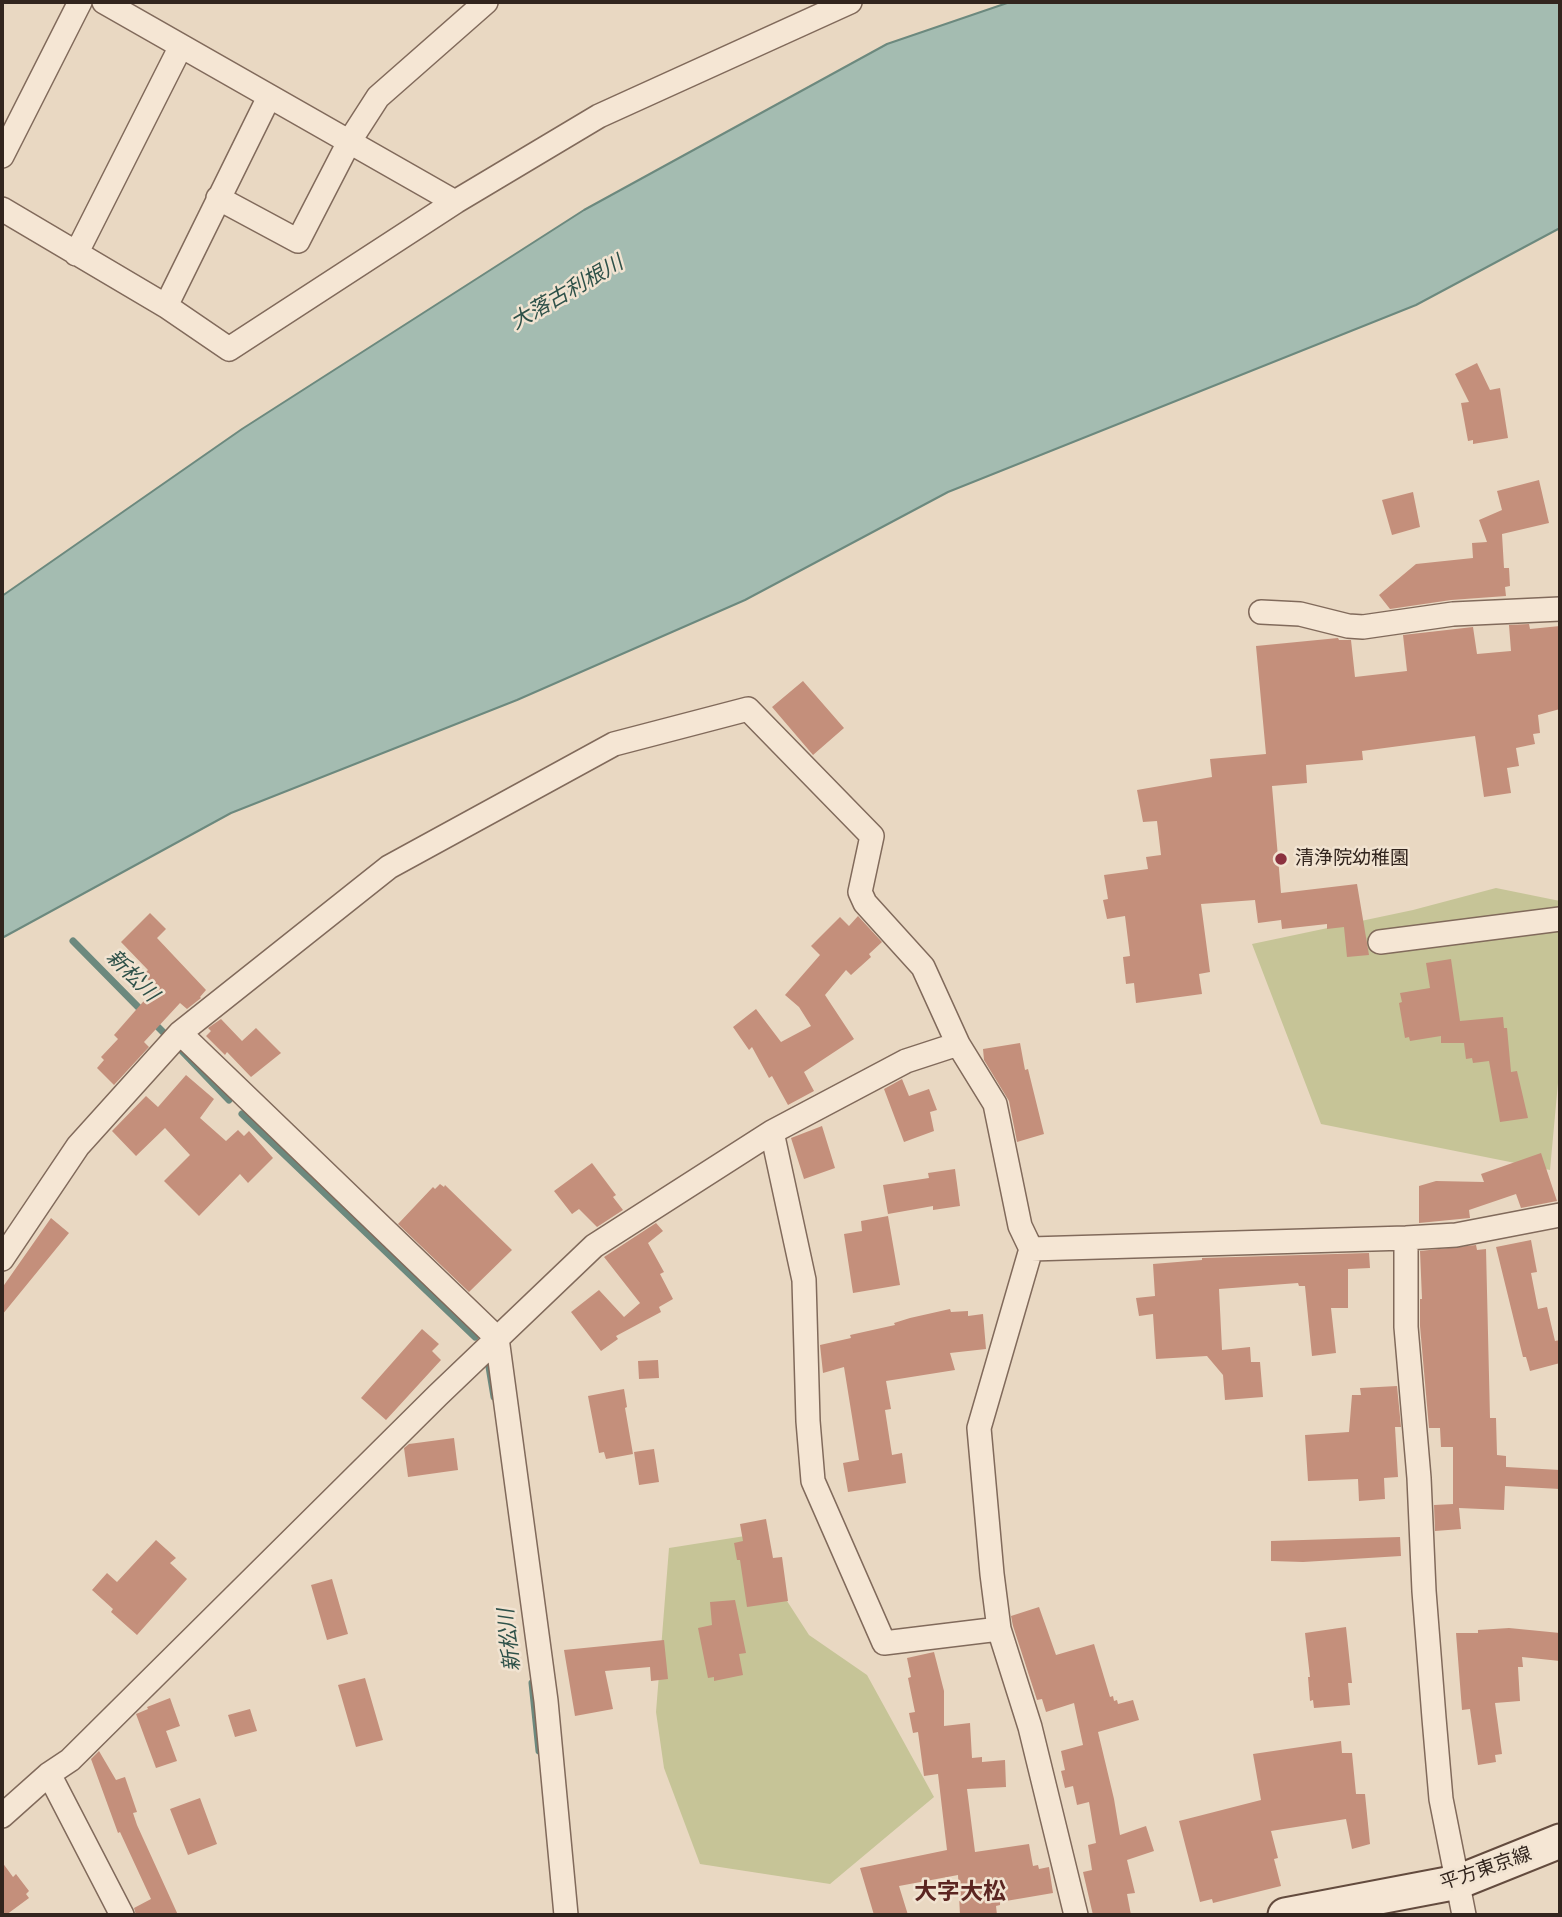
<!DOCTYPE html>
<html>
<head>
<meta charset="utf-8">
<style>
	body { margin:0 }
	#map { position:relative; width:1562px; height:1917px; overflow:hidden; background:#e9d8c2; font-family:"Noto Serif",serif }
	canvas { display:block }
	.frame { position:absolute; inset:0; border:4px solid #32251e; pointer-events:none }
</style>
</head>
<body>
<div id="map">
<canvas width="1562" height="1917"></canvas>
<div class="frame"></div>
</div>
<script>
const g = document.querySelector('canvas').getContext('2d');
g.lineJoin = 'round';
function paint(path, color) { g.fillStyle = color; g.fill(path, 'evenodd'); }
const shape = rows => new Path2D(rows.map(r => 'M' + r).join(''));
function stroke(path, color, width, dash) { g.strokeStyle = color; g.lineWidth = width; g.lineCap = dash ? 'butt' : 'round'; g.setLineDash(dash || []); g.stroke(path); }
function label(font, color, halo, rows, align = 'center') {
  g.font = font + ' "Noto Serif","Noto Sans JP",serif'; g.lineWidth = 5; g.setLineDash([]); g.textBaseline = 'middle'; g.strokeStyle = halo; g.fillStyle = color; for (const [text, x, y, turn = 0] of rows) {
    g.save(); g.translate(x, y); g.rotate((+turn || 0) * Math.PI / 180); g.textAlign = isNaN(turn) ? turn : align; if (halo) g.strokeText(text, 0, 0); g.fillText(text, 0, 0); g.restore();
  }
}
paint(shape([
	[1496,888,1560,901,1560,1061,1550,1170,1321,1124,1252,944,1413,910],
	[745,1536,809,1635,867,1675,934,1797,830,1884,700,1864,664,1768,656,1712,669,1548]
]), '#c6c497');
const water = shape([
	[1010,2,1560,2,1560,228,1416,305,948,492,745,600,517,700,231,813,2,938,2,596,242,429,584,210,887,44,1010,2]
]);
paint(water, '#a4bcb1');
stroke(water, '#6c897e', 2);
stroke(shape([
	[73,941,144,1013],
	[152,1021,167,1036],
	[182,1051,229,1100],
	[242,1114,475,1337],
	[488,1361,494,1397],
	[532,1683,539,1751]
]), '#6c897e', 7);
paint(shape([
	[1477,363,1490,390,1500,388,1508,438,1473,444,1473,440,1468,441,1461,403,1469,402,1455,374],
	[1539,480,1549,523,1502,534,1504,568,1509,568,1510,586,1505,587,1506,596,1451,600,1390,609,1379,595,1416,564,1473,558,1472,543,1487,542,1479,520,1502,510,1497,491],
	[1413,492,1420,527,1392,535,1382,500],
	[1529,624,1530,629,1560,626,1560,709,1538,715,1540,733,1533,734,1535,744,1516,748,1519,766,1507,768,1511,793,1484,797,1475,736,1362,751,1363,760,1306,765,1307,783,1272,786,1281,893,1357,884,1369,955,1347,957,1344,927,1327,929,1327,924,1282,929,1281,920,1258,923,1255,900,1201,904,1210,972,1199,974,1202,994,1136,1003,1134,983,1126,984,1123,957,1130,956,1125,916,1107,919,1103,900,1108,899,1104,875,1148,869,1146,857,1161,855,1157,821,1143,822,1137,790,1212,777,1210,759,1266,754,1256,646,1338,638,1339,640,1351,640,1355,677,1407,671,1403,635,1473,627,1477,654,1511,651,1509,625],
	[803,681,844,728,813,755,772,707],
	[150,913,166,929,157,938,206,990,200,997,201,998,187,1009,180,1003,144,1042,149,1047,114,1085,97,1068,104,1060,101,1057,118,1039,114,1035,156,987,143,975,148,970,121,942],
	[858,916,882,942,869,954,871,957,851,975,846,970,825,995,854,1039,804,1072,814,1091,788,1105,772,1076,769,1078,752,1047,749,1050,733,1027,756,1009,781,1042,811,1026,799,1007,785,995,820,955,811,946,840,917,849,926],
	[1451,959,1460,1021,1503,1017,1504,1028,1507,1028,1511,1072,1517,1071,1528,1118,1500,1122,1489,1061,1473,1063,1472,1058,1466,1059,1464,1043,1441,1043,1441,1036,1410,1041,1409,1037,1405,1038,1399,1003,1402,1002,1400,993,1430,988,1426,963],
	[221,1019,242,1041,256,1028,281,1053,251,1077,227,1052,225,1055,206,1036,211,1031,208,1028],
	[1020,1043,1025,1070,1028,1069,1044,1134,1017,1142,1009,1101,984,1060,983,1049],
	[186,1075,214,1099,200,1118,226,1141,238,1130,244,1136,249,1131,273,1158,248,1183,240,1174,199,1216,164,1181,190,1155,165,1128,136,1156,112,1131,146,1096,158,1107],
	[902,1079,909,1096,929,1089,937,1110,930,1112,934,1131,904,1142,884,1089],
	[822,1126,835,1168,804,1179,791,1138],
	[1541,1153,1557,1201,1521,1208,1516,1194,1469,1210,1470,1218,1419,1223,1419,1186,1436,1181,1484,1182,1481,1174],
	[592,1163,616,1195,613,1197,623,1210,597,1227,579,1209,572,1214,554,1191],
	[955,1169,960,1206,933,1210,933,1206,888,1214,883,1185,929,1178,928,1173],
	[440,1184,444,1187,445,1185,512,1250,469,1292,398,1224,433,1187,435,1189],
	[888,1216,900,1285,853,1293,844,1234,862,1231,861,1221],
	[51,1218,69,1233,2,1315,2,1288],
	[656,1223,663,1231,648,1243,664,1272,660,1274,673,1299,659,1307,661,1312,616,1336,618,1339,601,1351,571,1312,599,1290,624,1317,640,1303,604,1257],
	[1531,1240,1537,1272,1531,1273,1538,1309,1547,1307,1555,1341,1560,1340,1560,1363,1530,1371,1526,1357,1523,1357,1496,1247],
	[1476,1245,1477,1250,1486,1249,1490,1418,1496,1418,1497,1455,1506,1456,1506,1467,1560,1470,1560,1489,1505,1486,1504,1510,1459,1508,1461,1529,1435,1531,1434,1505,1453,1504,1453,1447,1441,1447,1440,1428,1429,1428,1420,1326,1420,1299,1422,1299,1420,1251],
	[1369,1253,1370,1268,1348,1269,1348,1308,1331,1308,1336,1353,1312,1356,1305,1286,1299,1286,1298,1283,1219,1289,1222,1350,1250,1347,1251,1362,1260,1362,1263,1397,1225,1400,1223,1375,1207,1356,1156,1359,1153,1314,1139,1316,1136,1298,1155,1296,1153,1264,1202,1260,1202,1258],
	[950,1309,951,1312,968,1311,968,1316,983,1314,986,1349,950,1353,955,1370,886,1381,891,1409,885,1410,892,1455,902,1453,906,1483,848,1492,843,1463,859,1460,844,1367,823,1373,820,1345,851,1338,850,1335,895,1325,894,1323,910,1318],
	[422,1329,439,1344,432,1351,441,1360,386,1420,361,1398],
	[658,1360,659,1378,639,1379,638,1361],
	[1397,1386,1401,1427,1395,1427,1398,1477,1384,1478,1385,1499,1359,1501,1358,1479,1308,1481,1305,1435,1349,1432,1352,1395,1361,1395,1360,1388],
	[624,1389,627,1407,625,1408,633,1454,606,1459,604,1452,599,1453,588,1396],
	[454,1438,458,1470,408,1477,404,1448,409,1444],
	[654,1449,659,1482,639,1485,634,1452],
	[766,1519,773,1558,782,1557,788,1601,747,1607,740,1560,737,1560,734,1543,743,1541,740,1524],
	[1400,1537,1401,1556,1303,1562,1271,1561,1271,1541],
	[156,1540,176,1558,170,1563,187,1579,137,1635,111,1612,113,1609,92,1590,107,1573,117,1582],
	[332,1579,348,1634,327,1640,311,1585],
	[735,1600,746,1653,739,1654,743,1675,714,1681,714,1677,708,1678,698,1628,712,1625,710,1602],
	[1039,1607,1056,1655,1094,1644,1110,1697,1113,1696,1114,1701,1117,1700,1118,1704,1133,1700,1139,1720,1098,1732,1114,1799,1120,1835,1146,1826,1154,1851,1127,1860,1135,1893,1127,1894,1131,1915,1093,1915,1083,1872,1092,1870,1088,1845,1096,1843,1089,1802,1077,1805,1073,1786,1065,1788,1061,1771,1065,1770,1061,1751,1083,1745,1074,1703,1046,1712,1042,1699,1037,1700,1013,1626,1011,1616],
	[1346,1627,1352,1683,1348,1683,1350,1705,1314,1708,1313,1700,1310,1701,1308,1677,1310,1677,1305,1633],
	[1509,1628,1560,1633,1560,1661,1522,1657,1523,1667,1518,1667,1520,1701,1495,1703,1502,1754,1495,1755,1496,1762,1478,1765,1470,1709,1462,1710,1456,1633,1478,1633,1478,1630],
	[664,1640,668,1679,651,1681,650,1667,605,1671,613,1709,575,1716,564,1650],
	[934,1652,944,1691,944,1726,970,1723,972,1758,982,1757,982,1762,1005,1760,1006,1787,967,1789,975,1852,1029,1844,1033,1866,1038,1865,1039,1869,1049,1867,1053,1893,1000,1902,1000,1905,996,1906,997,1915,960,1915,958,1875,899,1886,908,1915,874,1915,860,1868,947,1850,938,1774,924,1776,918,1732,913,1733,909,1713,915,1712,908,1678,911,1677,907,1658],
	[365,1678,383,1740,356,1747,338,1685],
	[170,1698,180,1726,166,1731,177,1761,156,1768,136,1714,148,1709,147,1707],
	[250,1709,257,1731,235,1737,228,1715],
	[1341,1741,1342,1753,1352,1753,1356,1794,1365,1794,1370,1844,1352,1849,1346,1819,1271,1831,1278,1858,1274,1859,1281,1886,1213,1903,1212,1899,1200,1902,1179,1821,1261,1800,1253,1754],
	[99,1751,116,1780,125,1777,137,1812,133,1813,137,1825,178,1915,136,1915,134,1908,151,1899,120,1832,118,1833,91,1759],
	[200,1798,217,1844,188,1855,170,1809],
	[2,1862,13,1877,16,1874,29,1891,26,1894,29,1898,6,1915,2,1915]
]), '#c48f7b');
const minor = shape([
	[104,2,455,202],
	[2,156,80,2],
	[218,198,298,241,349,142,378,97,486,2],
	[2,209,166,306,229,349,455,202,599,116,850,2],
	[76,254,181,46],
	[166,306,269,97],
	[1261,612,1300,614,1348,626,1363,627,1453,614,1560,609],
	[1380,942,1560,919],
	[180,1033,497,1338,546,1701,566,1915],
	[772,1132,804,1280,808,1421,813,1481,884,1643,999,1629],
	[1406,1238,1406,1327,1419,1478,1424,1591,1434,1718,1441,1799,1464,1915],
	[1031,1249,1406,1238,1456,1235,1560,1215],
	[2,1259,78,1146,180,1033,389,867,614,744,748,709,872,836,860,892,865,903,923,967,958,1044,995,1104,1020,1226,1031,1249,979,1428,992,1574,999,1629,1030,1727,1076,1915],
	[49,1774,122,1915],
	[2,1816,49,1774,70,1760,438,1395,594,1246,772,1132,906,1061,958,1044]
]);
const secondary = shape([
	[1285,1915,1458,1882,1560,1841]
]);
stroke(minor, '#816a5b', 26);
stroke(secondary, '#634b3e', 37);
stroke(minor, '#f5e6d4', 23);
stroke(secondary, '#f5e6d4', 33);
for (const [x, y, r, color] of [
	[1281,859,7,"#8b313f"]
]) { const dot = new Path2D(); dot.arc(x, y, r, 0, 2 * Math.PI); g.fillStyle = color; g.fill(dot); stroke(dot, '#f1e3d1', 2.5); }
label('19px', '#32251e', '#f1e3d1', [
	["清浄院幼稚園",1295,859]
], 'left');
label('19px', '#32251e', '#f1e3d1', [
	["平方東京線",1486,1869,-19]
]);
label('italic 21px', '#2e5149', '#f1e3d1', [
	["大落古利根川",567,293,-30],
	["新松川",132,976,45],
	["新松川",510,1640,-96]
]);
label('bold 23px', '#5b2521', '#f1e3d1', [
	["大字大松",960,1892]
]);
</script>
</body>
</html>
